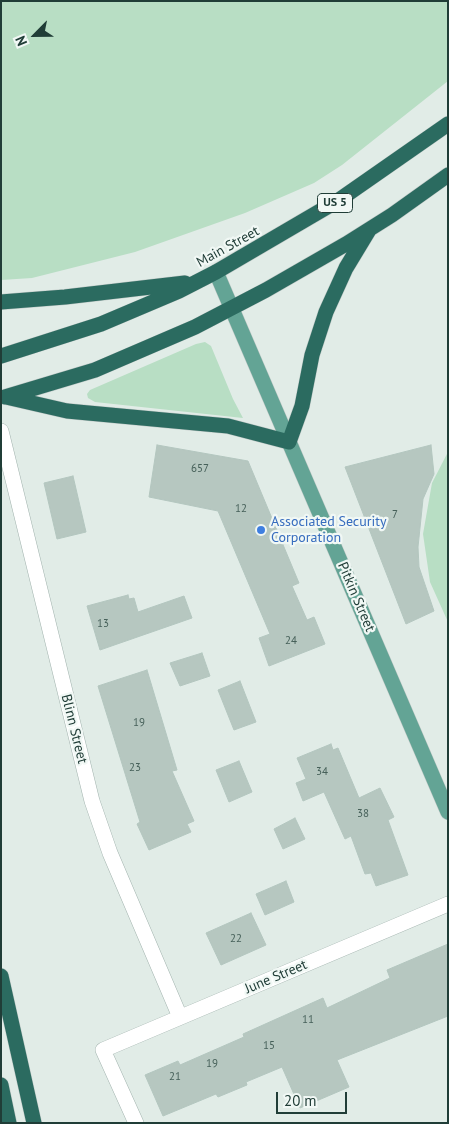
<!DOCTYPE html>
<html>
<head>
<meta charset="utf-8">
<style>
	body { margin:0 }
	#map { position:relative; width:449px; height:1124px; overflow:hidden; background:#e1ece7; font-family:"PT Sans",sans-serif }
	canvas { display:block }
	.frame { position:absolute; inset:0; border:2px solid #203d37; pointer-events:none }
	.north { position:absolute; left:10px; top:10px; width:50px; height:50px; -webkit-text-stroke:4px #f1f8f5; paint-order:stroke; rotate:247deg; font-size:14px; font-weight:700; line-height:20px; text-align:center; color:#203d37 }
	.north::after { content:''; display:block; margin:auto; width:18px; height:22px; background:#203d37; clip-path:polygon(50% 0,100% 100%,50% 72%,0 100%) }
	.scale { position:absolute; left:276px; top:1092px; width:71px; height:22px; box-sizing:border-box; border:2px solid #203d37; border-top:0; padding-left:6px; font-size:15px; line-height:18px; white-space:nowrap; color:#203d37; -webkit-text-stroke:4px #f1f8f5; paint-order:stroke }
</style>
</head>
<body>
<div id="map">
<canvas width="449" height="1124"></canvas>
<div class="frame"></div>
<div class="north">N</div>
<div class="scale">20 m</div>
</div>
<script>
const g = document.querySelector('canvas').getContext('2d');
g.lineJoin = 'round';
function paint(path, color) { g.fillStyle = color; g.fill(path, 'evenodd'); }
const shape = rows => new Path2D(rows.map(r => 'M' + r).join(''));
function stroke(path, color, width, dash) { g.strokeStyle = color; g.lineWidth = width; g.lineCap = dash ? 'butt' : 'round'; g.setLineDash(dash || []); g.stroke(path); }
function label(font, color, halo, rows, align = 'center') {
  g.font = font + ' "PT Sans",sans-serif'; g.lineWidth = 4.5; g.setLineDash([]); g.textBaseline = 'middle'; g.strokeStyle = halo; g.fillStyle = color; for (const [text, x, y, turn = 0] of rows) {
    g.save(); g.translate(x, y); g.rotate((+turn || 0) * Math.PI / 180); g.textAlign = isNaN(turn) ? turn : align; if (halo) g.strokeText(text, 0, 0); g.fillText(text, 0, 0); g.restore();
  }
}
paint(shape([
	[1,1,448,1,448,81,342,165,314,183,245,213,135,252,32,278,1,280],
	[205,342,211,346,233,399,243,418,95,402,88,398,87,394,90,390,196,344],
	[448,452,448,622,430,582,423,534,432,483]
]), '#b8dec4');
const building = shape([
	[157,445,248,461,299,583,292,586,307,620,314,617,325,644,269,666,259,638,270,634,218,511,149,497,157,445],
	[431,445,434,474,423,499,418,547,419,567,434,611,406,624,345,467,431,445],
	[73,476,86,532,57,539,44,483,73,476],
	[128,595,129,599,134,598,138,612,184,596,192,618,100,650,87,606,128,595],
	[202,653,210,676,180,686,170,663,202,653],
	[147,670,177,770,172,771,194,821,187,824,191,832,149,850,137,824,140,822,98,686,147,670],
	[240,681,256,722,234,730,218,690,240,681],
	[331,744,333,750,338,748,359,798,380,788,394,817,388,820,408,875,376,886,371,873,365,874,351,836,345,839,324,792,303,801,296,783,306,779,297,758,331,744],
	[239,761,252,792,229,802,216,770,239,761],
	[295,818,305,839,283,849,274,829,295,818],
	[286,881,294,902,265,915,256,894,286,881],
	[251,913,266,945,221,965,206,933,251,913],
	[448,944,448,1016,337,1060,349,1087,300,1108,282,1067,246,1082,247,1085,218,1097,216,1094,163,1116,145,1075,178,1061,180,1065,244,1037,243,1034,323,998,327,1008,390,978,387,970,448,944]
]);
paint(building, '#b6c7c0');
stroke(building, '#b3c6bf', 1);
const minor = shape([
	[1,431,92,801,110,853,180,1017],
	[136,1123,103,1050,448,904]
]);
const major = shape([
	[216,272,448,812]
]);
const highway = shape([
	[1,302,65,297,185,283],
	[1,356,101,324,179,291,216,272,339,200,448,124],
	[5,397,95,370,195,327,266,290,346,244,392,215,448,175],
	[6,397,67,411,228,426,289,442,302,406,312,355,326,312,346,268,369,230],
	[1,976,34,1123],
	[1,1085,9,1123]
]);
stroke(minor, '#a3b4af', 16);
stroke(major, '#c1c9c7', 16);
stroke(highway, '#c1c9c7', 16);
stroke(minor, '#fff', 15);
stroke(major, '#63a495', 15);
stroke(highway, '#2b6b60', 15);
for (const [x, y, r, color] of [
	[261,530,5,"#3f7fe0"]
]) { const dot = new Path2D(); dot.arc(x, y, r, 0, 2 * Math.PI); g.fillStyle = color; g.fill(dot); stroke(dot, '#f1f8f5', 2); }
label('11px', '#466059', null, [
	["657",200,469],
	["12",241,509],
	["7",395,515],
	["13",103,624],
	["24",291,641],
	["19",139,723],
	["23",135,768],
	["34",322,772],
	["38",363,814],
	["22",236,939],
	["11",308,1020],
	["15",269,1046],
	["19",212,1064],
	["21",175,1077]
]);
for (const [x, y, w] of [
	[335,203,35]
]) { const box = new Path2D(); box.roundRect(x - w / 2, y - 9.5, w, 19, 4); g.fillStyle = '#f1f8f5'; g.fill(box); stroke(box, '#203d37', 1); }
label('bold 12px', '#203d37', null, [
	["US 5",335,203]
]);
label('14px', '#203d37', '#f1f8f5', [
	["Main Street",228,247,-29],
	["Pitkin Street",356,597,67],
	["Blinn Street",74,729,76],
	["June Street",276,977,-23]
]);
label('14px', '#366cbe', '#f1f8f5', [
	["Associated Security",271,522],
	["Corporation",271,538]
], 'left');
</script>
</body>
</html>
